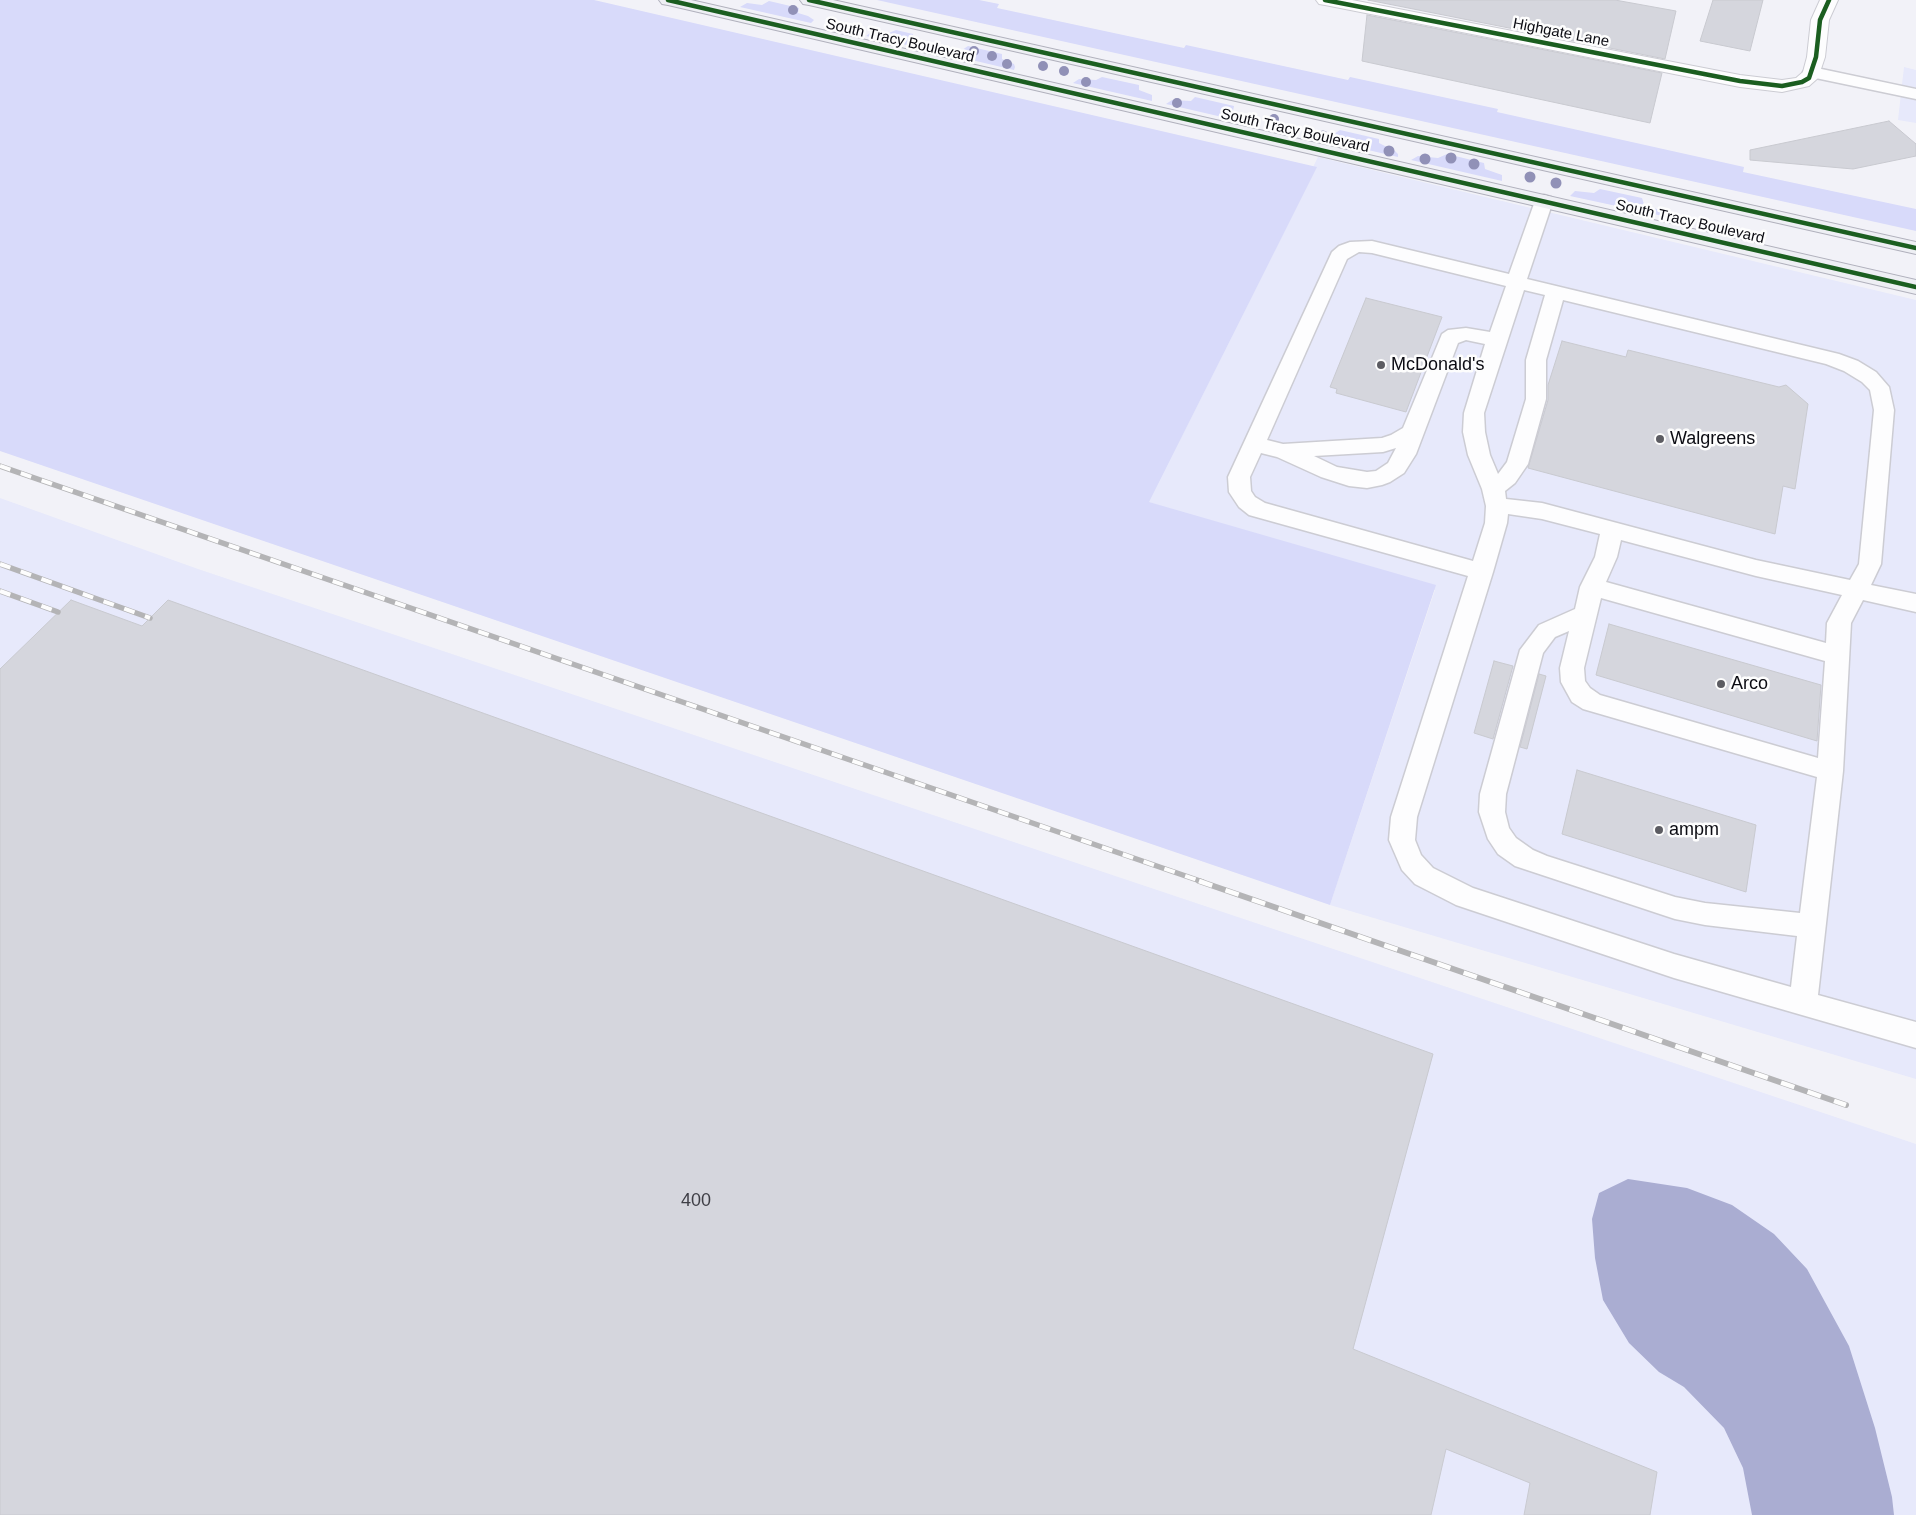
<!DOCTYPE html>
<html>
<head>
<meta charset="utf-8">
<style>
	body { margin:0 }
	canvas { display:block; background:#f2f2f8 }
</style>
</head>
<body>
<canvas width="1916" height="1515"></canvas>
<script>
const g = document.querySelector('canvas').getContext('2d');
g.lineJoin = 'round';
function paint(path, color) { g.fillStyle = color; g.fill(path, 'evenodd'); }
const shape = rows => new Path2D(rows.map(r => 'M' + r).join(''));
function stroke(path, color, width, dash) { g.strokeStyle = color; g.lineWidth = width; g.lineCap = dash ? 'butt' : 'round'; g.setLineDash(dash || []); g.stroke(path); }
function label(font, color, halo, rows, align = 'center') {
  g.font = font + ' Helvetica,sans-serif'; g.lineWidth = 5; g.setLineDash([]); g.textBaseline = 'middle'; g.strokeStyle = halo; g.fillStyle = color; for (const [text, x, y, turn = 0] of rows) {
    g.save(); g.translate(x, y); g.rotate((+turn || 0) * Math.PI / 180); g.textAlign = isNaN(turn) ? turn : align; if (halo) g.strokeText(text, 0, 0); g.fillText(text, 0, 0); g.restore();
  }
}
paint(shape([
	[1904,67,1916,70,1916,123,1898,120],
	[1318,157,1916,300,1916,1079,1330,905,1435,590,1148,502],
	[0,498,198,569,1916,1144,1916,1515,0,1515]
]), '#e7e9fb');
paint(shape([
	[0,0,594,0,1317,167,1149,502,1436,585,1330,905,0,451],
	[877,0,979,0,999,4,997,8,1184,48,1186,45,1348,80,1350,77,1498,109,1497,112,1744,167,1743,172,1916,209,1916,231],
	[769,1,799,8,798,13,808,16,814,20,811,23,740,7,747,3,762,5],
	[896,30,913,34,912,39,923,42,926,46,925,49,866,36,873,31,889,33],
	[968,46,1002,54,1002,59,1014,64,1015,67,1014,70,938,52,946,48,962,50],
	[1102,77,1139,85,1139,90,1152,95,1152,101,1073,83,1079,79,1096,80],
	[1195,97,1234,106,1233,111,1249,117,1249,120,1248,123,1166,104,1172,100,1191,101],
	[1340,130,1379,139,1379,143,1395,151,1398,154,1398,157,1308,136,1315,133,1334,134],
	[1447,154,1484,163,1485,169,1502,175,1502,181,1411,160,1418,156,1438,158],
	[1600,189,1642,198,1644,204,1659,210,1663,216,1570,196,1575,191,1594,193]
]), '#d8dafa');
paint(shape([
	[1628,1179,1687,1188,1732,1205,1774,1234,1807,1269,1849,1346,1875,1428,1892,1497,1894,1515,1752,1515,1743,1468,1724,1428,1684,1387,1659,1372,1629,1343,1603,1300,1595,1258,1592,1219,1599,1193]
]), '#aaadd2');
const building = shape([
	[1368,0,1615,0,1676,11,1665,59,1368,0],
	[1713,0,1763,0,1750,51,1700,41,1713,0],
	[1367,15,1662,73,1650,123,1362,61,1367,15],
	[1889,121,1916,144,1916,156,1853,169,1750,160,1750,150,1889,121],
	[1366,298,1442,317,1406,412,1336,393,1337,389,1330,387,1366,298],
	[1562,341,1626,357,1628,350,1779,387,1786,385,1808,404,1795,489,1783,486,1775,534,1528,468,1548,400,1548,385,1562,341],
	[71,600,142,626,168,600,1433,1054,1353,1349,1657,1472,1650,1515,1524,1515,1530,1483,1446,1449,1431,1515,0,1515,0,669,71,600],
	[1609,624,1821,685,1817,741,1596,675,1609,624],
	[1494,661,1513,666,1493,739,1474,733,1494,661],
	[1539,674,1546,676,1527,749,1520,747,1539,674],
	[1577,770,1756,825,1746,892,1562,834,1577,770]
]);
paint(building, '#d5d6dd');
stroke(building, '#c9cad0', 1);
const lane = shape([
	[1812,67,1916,89,1916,99,1806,76,1803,72,1806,68,1812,67],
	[1544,195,1551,197,1553,201,1527,279,1839,354,1858,361,1876,372,1889,387,1894,410,1881,564,1871,585,1916,594,1916,612,1863,600,1851,623,1843,771,1818,995,1916,1022,1916,1048,1674,978,1456,905,1415,884,1402,870,1389,840,1391,817,1468,576,1249,515,1239,507,1229,492,1228,477,1332,252,1339,246,1350,242,1372,241,1509,274,1535,201,1537,197,1544,195],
	[1359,252,1372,253,1506,286,1490,332,1466,328,1448,330,1442,334,1403,428,1391,435,1382,438,1283,444,1267,440,1347,259,1359,252],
	[1524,290,1545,295,1526,360,1526,399,1507,462,1498,474,1490,455,1485,432,1484,413,1524,290],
	[1563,300,1826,364,1844,371,1862,382,1870,390,1874,410,1859,564,1850,580,1756,560,1542,503,1506,499,1505,491,1515,483,1528,464,1546,399,1546,360,1563,300],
	[1466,340,1485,344,1464,413,1463,432,1468,455,1482,489,1486,506,1485,523,1473,561,1265,503,1255,497,1251,491,1250,477,1261,453,1277,457,1321,477,1349,486,1367,488,1382,485,1390,482,1404,473,1416,454,1458,343,1466,340],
	[1396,448,1388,463,1376,471,1367,472,1337,467,1314,456,1383,452,1396,448],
	[1508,514,1542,519,1600,534,1595,557,1580,587,1575,609,1539,625,1520,650,1480,794,1479,812,1488,839,1498,854,1515,866,1675,919,1705,925,1797,936,1791,987,1674,954,1473,888,1433,868,1421,855,1415,840,1417,817,1493,572,1507,523,1508,514],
	[1621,540,1756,576,1842,595,1827,623,1826,643,1606,582,1617,557,1621,540],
	[1601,598,1825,661,1818,758,1600,695,1590,688,1585,681,1584,668,1601,598],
	[1569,631,1560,668,1561,682,1572,702,1583,709,1817,777,1800,913,1705,903,1675,897,1547,856,1533,850,1516,838,1509,828,1505,812,1506,794,1543,653,1555,637,1569,631]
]);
const street = shape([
	[1316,0,1352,0,1740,75,1782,80,1796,78,1803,72,1807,57,1811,20,1820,0,1838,0,1829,20,1825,57,1818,78,1809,86,1782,92,1740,87,1325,5,1319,4,1316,0]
]);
const primary = shape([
	[659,0,691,0,1916,280,1916,294,668,5,662,4,659,0],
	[800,0,833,0,1916,242,1916,254,809,5,803,4,800,0]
]);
stroke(lane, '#ccccd3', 3);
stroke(street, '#ccccd3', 2);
stroke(primary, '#b1b1bd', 2);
paint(lane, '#fdfdfe');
paint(street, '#fdfdfe');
paint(primary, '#eeeff4');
const railFar1 = shape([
	[0,466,1203,882],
	[0,564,150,618],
	[0,591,58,612]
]);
const rail = shape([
	[1199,881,1846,1105]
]);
stroke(railFar1, '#b4b4b6', 5.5);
stroke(rail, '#b4b4b6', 6);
stroke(railFar1, '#fdfdfd', 4, [11]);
stroke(rail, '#fdfdfd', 4.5, [14]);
stroke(shape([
	[668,0,1916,287],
	[809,0,1916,248],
	[1325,0,1740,81,1782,86,1802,82,1809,78,1816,57,1820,20,1829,0]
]), '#1b5e20', 4.5);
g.fillStyle = '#9191b7';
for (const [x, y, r] of [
	[793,10,5],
	[878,35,5],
	[974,51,5],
	[992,56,5],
	[1007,64,5],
	[1043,66,5],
	[1064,71,5],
	[1086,82,5],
	[1177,103,5],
	[1274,119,5],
	[1323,136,5.5],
	[1389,151,5.5],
	[1451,158,5.5],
	[1425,159,5.5],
	[1474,164,5.5],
	[1530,177,5.5],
	[1556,183,5.5]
]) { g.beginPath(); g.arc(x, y, r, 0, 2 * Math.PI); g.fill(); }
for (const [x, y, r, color] of [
	[1381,365,5,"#5c5c62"],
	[1660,439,5,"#5c5c62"],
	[1721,684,5,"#5c5c62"],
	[1659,830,5,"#5c5c62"]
]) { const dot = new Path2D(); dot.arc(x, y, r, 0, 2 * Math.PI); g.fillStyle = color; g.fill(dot); stroke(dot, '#fdfdfd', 2); }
label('15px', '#0b0b12', '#fdfdfd', [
	["Highgate Lane",1561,33,11],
	["South Tracy Boulevard",900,41,13],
	["South Tracy Boulevard",1295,131,13],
	["South Tracy Boulevard",1690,222,13]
]);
label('18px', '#0b0b12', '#fdfdfd', [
	["McDonald's",1391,365],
	["Walgreens",1670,439],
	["Arco",1731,684],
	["ampm",1669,830]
], 'left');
label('18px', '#3e3e45', null, [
	["400",696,1201]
]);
</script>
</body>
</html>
